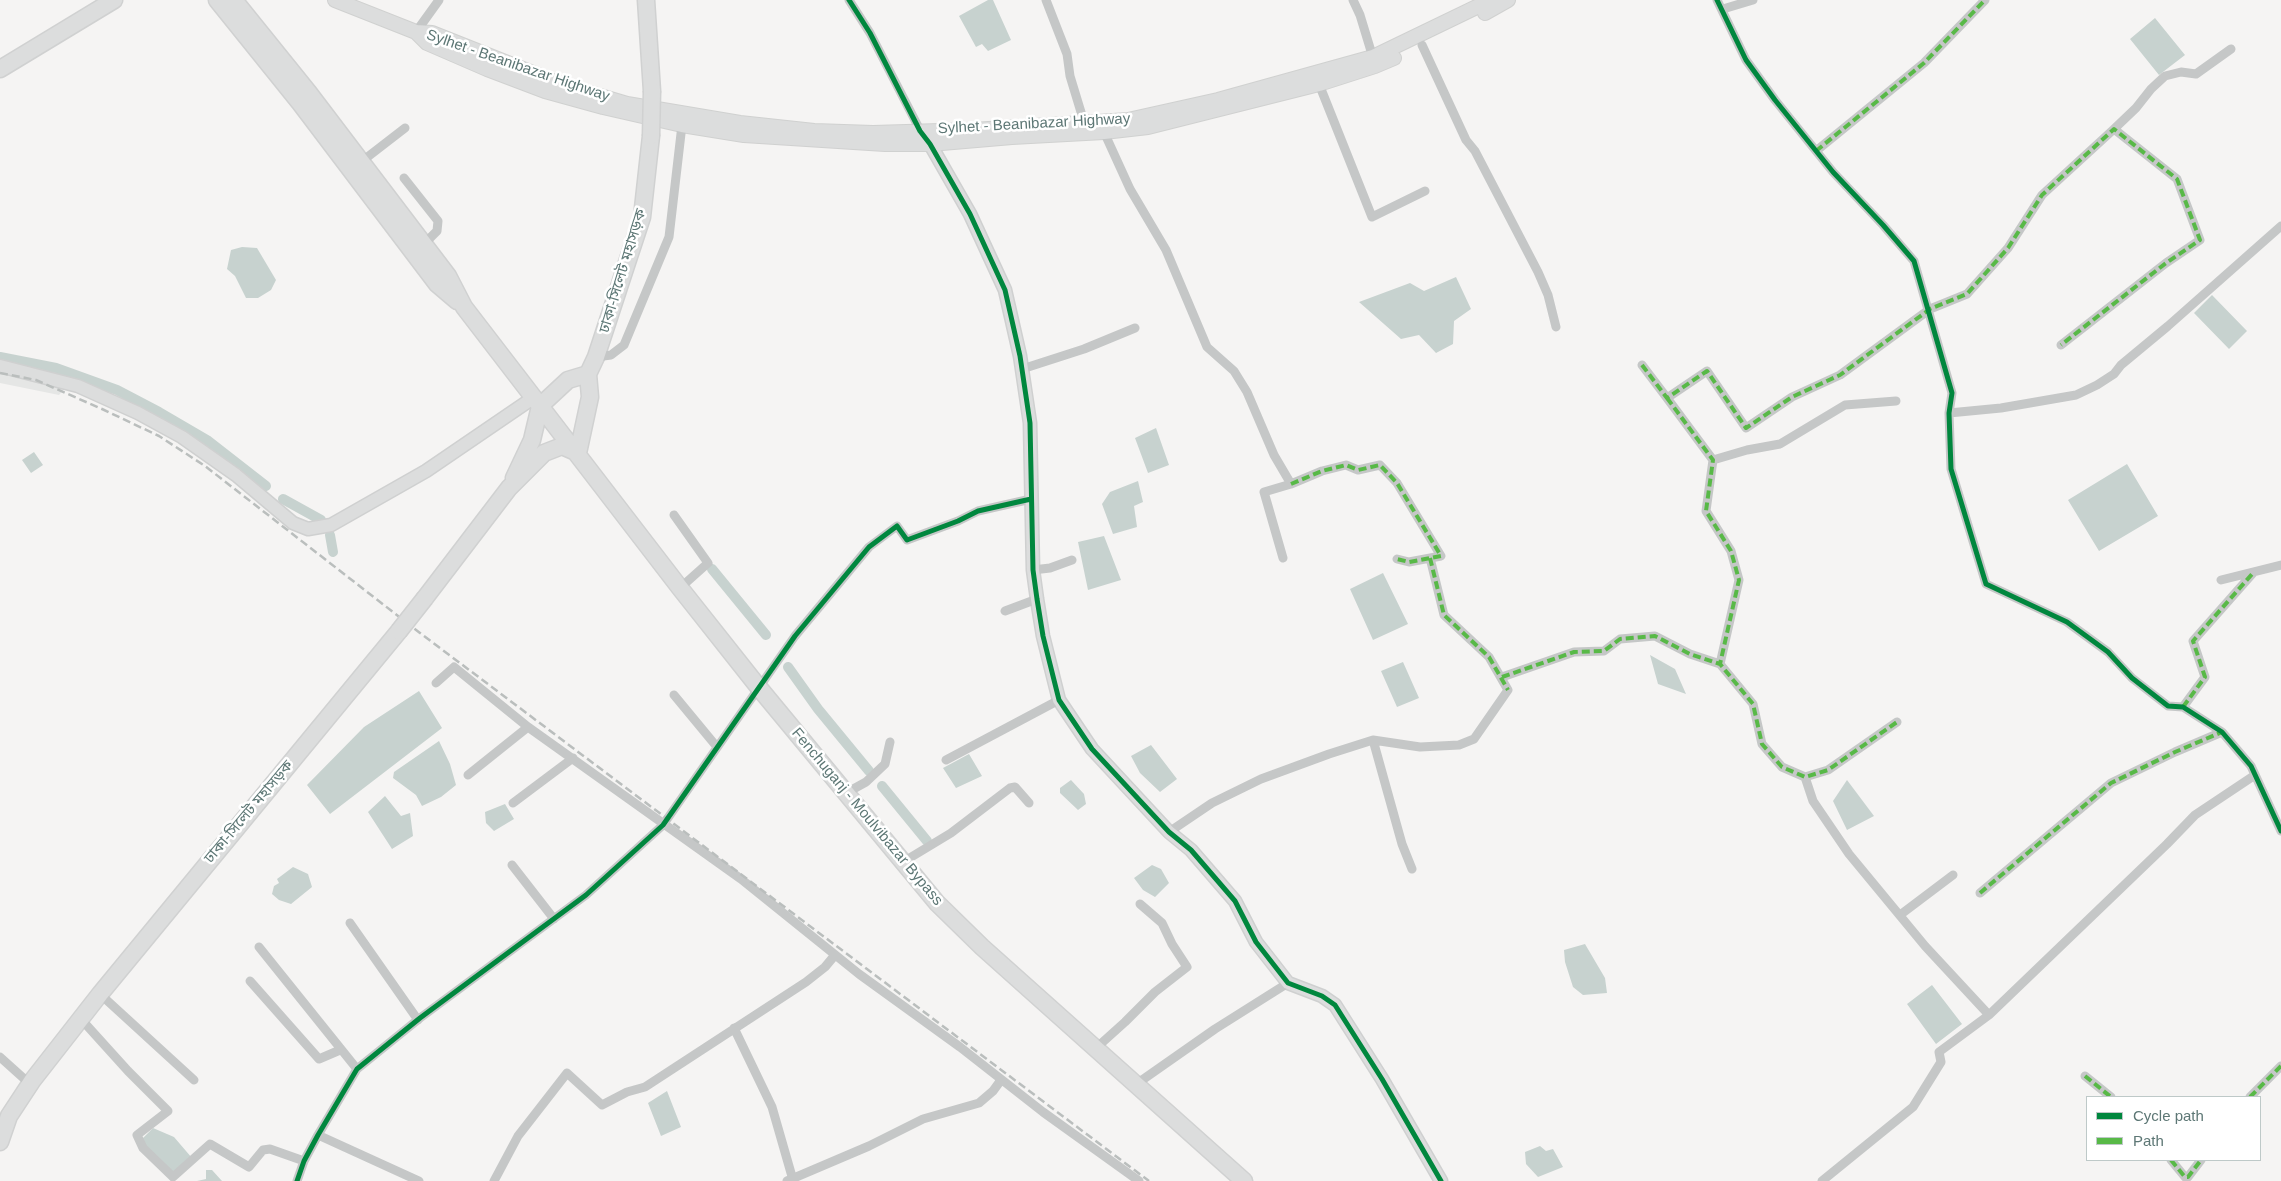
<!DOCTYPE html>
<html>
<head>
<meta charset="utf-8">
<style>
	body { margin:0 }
	#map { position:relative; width:2281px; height:1181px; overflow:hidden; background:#f5f4f3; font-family:Arial,sans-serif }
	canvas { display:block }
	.legend { position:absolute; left:2086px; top:1096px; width:175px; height:65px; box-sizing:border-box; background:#fff; border:1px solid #bec9c8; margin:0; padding:6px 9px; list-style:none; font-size:15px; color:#5d7775 }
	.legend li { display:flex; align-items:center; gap:10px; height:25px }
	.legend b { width:25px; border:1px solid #bec9c8 }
</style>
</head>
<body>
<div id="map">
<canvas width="2281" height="1181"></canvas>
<ul class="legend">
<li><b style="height:6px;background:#00873e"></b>Cycle path</li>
<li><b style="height:6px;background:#58b947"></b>Path</li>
</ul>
</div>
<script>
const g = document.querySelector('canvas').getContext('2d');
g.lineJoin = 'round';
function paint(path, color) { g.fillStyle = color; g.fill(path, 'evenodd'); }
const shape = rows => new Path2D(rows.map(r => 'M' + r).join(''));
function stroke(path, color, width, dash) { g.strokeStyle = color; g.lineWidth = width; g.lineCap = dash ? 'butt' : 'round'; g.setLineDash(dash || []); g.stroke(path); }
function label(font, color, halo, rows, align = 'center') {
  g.font = font + ' Arial,"Noto Sans Bengali",sans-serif'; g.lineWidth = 5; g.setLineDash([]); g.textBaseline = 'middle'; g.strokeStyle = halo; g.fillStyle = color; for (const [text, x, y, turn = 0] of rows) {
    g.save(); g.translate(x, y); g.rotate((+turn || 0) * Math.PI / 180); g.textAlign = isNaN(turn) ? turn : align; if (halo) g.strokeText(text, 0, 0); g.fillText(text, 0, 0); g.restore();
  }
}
paint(shape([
	[0,369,66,387,59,395,0,383]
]), '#e5e6e5');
paint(shape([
	[988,0,993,0,1011,40,988,51,982,44,976,47,959,16],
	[2155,18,2185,55,2159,75,2130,39],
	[242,247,257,248,276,280,271,290,258,298,246,298,235,276,227,269,231,250],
	[1456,277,1471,309,1454,321,1453,344,1436,353,1419,335,1401,339,1359,302,1410,283,1424,291],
	[2212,295,2247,331,2229,349,2194,313],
	[1156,428,1169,465,1148,473,1135,438],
	[34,452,43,465,31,473,22,460],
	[2127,464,2158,516,2099,551,2068,500],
	[1138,481,1143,502,1134,506,1137,527,1113,534,1102,504,1110,492],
	[1104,536,1121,580,1088,590,1078,542],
	[1383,573,1408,624,1373,640,1350,589],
	[1650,655,1675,669,1686,694,1658,684],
	[1403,662,1419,698,1397,707,1381,671],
	[419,691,442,728,330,814,307,785,364,727],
	[439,741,450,764,456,785,441,797,422,806,416,795,393,778,394,772],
	[1151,745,1177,779,1160,792,1140,773,1131,756],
	[969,754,982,776,956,788,943,768],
	[1071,780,1084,794,1086,804,1078,810,1060,793,1060,788],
	[1847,780,1874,816,1847,830,1833,801],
	[385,796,401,816,410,813,413,836,392,849,368,812],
	[505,804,514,819,494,831,486,823,485,812],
	[1152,865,1161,869,1169,883,1155,897,1143,890,1134,878],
	[293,867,308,874,312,887,291,904,279,900,272,894,274,886,279,883,277,879],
	[1585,944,1605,978,1607,993,1583,995,1573,987,1565,962,1564,950],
	[1932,985,1962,1024,1936,1044,1907,1004],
	[667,1091,681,1127,661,1136,648,1103],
	[153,1128,174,1137,192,1158,175,1174,144,1146,142,1139],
	[1540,1146,1546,1151,1553,1149,1563,1167,1538,1177,1526,1164,1525,1152],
	[206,1170,212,1170,222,1181,197,1181,206,1179]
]), '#c7d2cf');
stroke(shape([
	[0,357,56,368,117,390,159,412,207,440,266,486],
	[283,499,321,520],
	[330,535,333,552],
	[712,569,766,635],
	[788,667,818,709,869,771],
	[882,786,927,841]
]), '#c7d2cf', 10);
const secondary = shape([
	[930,144,970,214,1005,290,1020,356,1030,423,1033,570,1037,599,1043,636,1059,700,1092,749,1169,832,1191,850,1235,901,1256,942,1288,983,1322,996,1335,1005,1382,1079,1441,1181],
	[0,366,78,386,138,413,182,437,236,475,293,523,308,529,331,525,426,471,533,398]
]);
const primary = shape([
	[335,0,416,32,432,33,563,85,627,104,740,123,814,131,873,133,973,130,1128,120,1218,100,1373,57,1491,0],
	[1485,13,1508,0],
	[416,32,427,43,487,69,545,91,603,107,682,125,744,135,885,144,930,144,1012,137,1104,132,1148,127,1319,84,1375,66,1394,58]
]);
const highway = shape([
	[217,0,300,103,437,284,457,301],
	[234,0,309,93,448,276,464,307,680,588,760,689,937,903,982,947,1244,1181],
	[646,0,652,91],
	[0,69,114,0],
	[514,478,532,440,540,406,568,380,588,374],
	[425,598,509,488,544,453,562,446,578,453,590,397,588,374,596,357,642,217,651,136],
	[0,1142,9,1116,32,1081,100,994,399,631]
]);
stroke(secondary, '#cfd0d0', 15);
stroke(primary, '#d0d1d0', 16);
stroke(highway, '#d0d1d1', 19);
stroke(shape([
	[849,0,870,33,922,134],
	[1046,0,1067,54,1070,76,1084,122],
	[1353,0,1360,15,1374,61],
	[1717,0,1746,60,1775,100,1833,172,1883,225,1914,261,1952,393,1949,413,1951,469,1986,584,2067,622,2108,652,2132,678,2168,706,2183,707,2222,732,2251,766,2281,831],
	[1723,9,1753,0],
	[416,32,439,0],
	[1422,45,1466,140,1475,151,1538,272,1548,295,1556,327],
	[1319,84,1372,217,1425,191],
	[2114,129,2136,108,2151,89,2165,76,2181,72,2196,74,2231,49],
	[1104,132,1130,189,1166,250,1207,347,1234,371,1247,392,1274,455,1291,484,1264,492,1283,558],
	[1816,151,1924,63,1985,0],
	[361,162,405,128],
	[404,178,438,221,437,231,424,244],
	[596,357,611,355,624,345,669,237,682,125],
	[1642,365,1667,398,1707,371,1746,428,1792,397,1840,375,1930,309,1967,294,2008,248,2042,195,2114,129,2177,179,2200,240,2166,263,2061,345],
	[1022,369,1084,349,1135,328],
	[1667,398,1713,460,1706,511,1731,551,1739,580,1720,664],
	[1949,413,2001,408,2076,395,2097,385,2114,374,2121,365,2168,326,2281,226],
	[1713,460,1747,450,1780,444,1845,405,1896,401],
	[1291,484,1322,471,1346,465,1358,470,1380,465,1397,483,1441,556,1409,562,1397,559],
	[674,515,708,563,680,588],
	[1033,570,1050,568,1072,560],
	[2221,580,2281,565],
	[1005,611,1037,599],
	[1502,677,1574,652,1604,651,1620,639,1655,636,1690,654,1720,664,1753,704,1762,744,1782,767,1805,777,1828,770,1897,722],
	[436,683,454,667,528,727,741,879,859,974,960,1047,1043,1112,1139,1181],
	[674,695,717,747],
	[2183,707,2205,677,2193,641,2253,573],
	[1373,740,1402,844,1412,869],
	[946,760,1059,700],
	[468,775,528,727],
	[1805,777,1813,801,1849,854,1925,946,1989,1015],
	[846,793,866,782,885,764,890,742],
	[513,803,573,758],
	[1169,832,1212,803,1261,779,1329,754,1373,740,1420,747,1459,745,1474,739,1508,690,1489,657,1444,615,1430,558],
	[903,862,951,833,1010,788,1015,787,1029,803],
	[512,865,554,919],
	[1980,893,2111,783,2175,752,2222,732],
	[1900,915,1953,875],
	[350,923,418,1020],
	[259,947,357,1069],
	[250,981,319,1059,340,1050],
	[100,994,194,1080],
	[81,1019,128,1071,168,1111,137,1135,143,1148,173,1177,210,1144,249,1167,263,1150,270,1149,304,1161],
	[734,1028,772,1107,793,1180],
	[1095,1049,1125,1022,1155,992,1187,967,1172,944,1162,923,1140,904],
	[0,1057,30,1084],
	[2085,1076,2111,1097],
	[1135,1085,1215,1029,1288,983],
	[2250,1097,2281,1066],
	[318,1135,419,1181],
	[2171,1160,2185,1177,2188,1177,2201,1160],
	[297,1181,304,1161,318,1135,357,1069,420,1018,586,895,663,825,795,636,869,547,897,526,907,540,958,521,978,511,1031,499],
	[494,1181,518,1136,567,1073,602,1105,627,1092,645,1087,806,982,825,967,835,955],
	[787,1181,869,1146,923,1119,979,1103,993,1091,1001,1080],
	[1822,1181,1913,1107,1941,1062,1939,1052,1989,1015,2167,844,2195,815,2255,775]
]), '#c5c7c7', 9);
stroke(secondary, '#dcdddd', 12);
stroke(primary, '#dcdddd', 14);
stroke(highway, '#dcdddd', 16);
stroke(shape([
	[0,373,36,380,102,409,159,436,205,466,420,633,1149,1181]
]), '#babebd', 2.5, [8, 4]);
const highwayBridge = shape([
	[651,136,652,91],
	[399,631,425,598]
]);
stroke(highwayBridge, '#d0d1d1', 19, []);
stroke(highwayBridge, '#dcdddd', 16);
stroke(shape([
	[1816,151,1924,63,1985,0],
	[1642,365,1667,398,1707,371,1746,428,1792,397,1840,375,1930,309,1967,294,2008,248,2042,195,2114,129,2177,179,2200,240,2166,263,2061,345],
	[1667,398,1713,460,1706,511,1731,551,1739,580,1720,664],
	[1291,484,1322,471,1346,465,1358,470,1380,465,1397,483,1441,556,1409,562,1397,559],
	[1430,558,1444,615,1489,657,1508,690],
	[1502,677,1574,652,1604,651,1620,639,1655,636,1690,654,1720,664,1753,704,1762,744,1782,767,1805,777,1828,770,1897,722],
	[2183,707,2205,677,2193,641,2253,573],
	[1980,893,2111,783,2175,752,2222,732],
	[2085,1076,2111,1097],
	[2250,1097,2281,1066],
	[2171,1160,2185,1177,2188,1177,2201,1160]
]), '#58b947', 4, [8, 4]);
stroke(shape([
	[849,0,870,33,920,131,930,144,970,214,1005,290,1020,356,1030,423,1033,570,1037,599,1043,636,1059,700,1092,749,1169,832,1191,850,1235,901,1256,942,1288,983,1322,996,1335,1005,1382,1079,1441,1181],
	[1717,0,1746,60,1775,100,1833,172,1883,225,1914,261,1952,393,1949,413,1951,469,1986,584,2067,622,2108,652,2132,678,2168,706,2183,707,2222,732,2251,766,2281,831],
	[297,1181,304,1161,318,1135,357,1069,420,1018,586,895,663,825,795,636,869,547,897,526,907,540,958,521,978,511,1031,499]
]), '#00873e', 5);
label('15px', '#5d7775', '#fff', [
	["Sylhet - Beanibazar Highway",518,66,19],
	["Sylhet - Beanibazar Highway",1034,124,-3],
	["ঢাকা-সিলেট মহাসড়ক",623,271,-73],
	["ঢাকা-সিলেট মহাসড়ক",249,812,-50],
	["Fenchuganj - Moulvibazar Bypass",867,817,50]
]);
</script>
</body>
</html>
